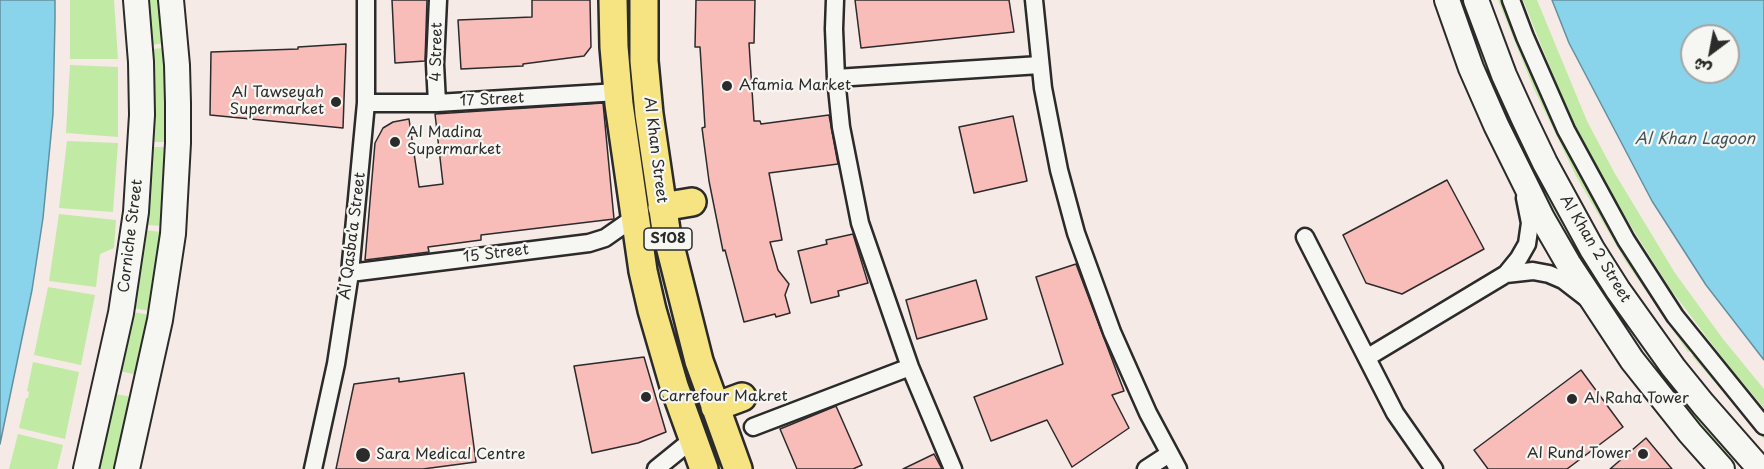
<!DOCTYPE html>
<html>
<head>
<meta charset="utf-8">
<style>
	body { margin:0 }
	#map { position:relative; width:1764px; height:469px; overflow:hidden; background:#f6eae7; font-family:"Playpen Sans","Playpen Sans Arabic",sans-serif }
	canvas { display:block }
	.north { position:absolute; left:1680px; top:24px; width:60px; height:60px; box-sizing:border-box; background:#f6f6f2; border:2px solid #a5a5a2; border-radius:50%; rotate:212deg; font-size:16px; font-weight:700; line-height:24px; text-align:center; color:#2b2b2b }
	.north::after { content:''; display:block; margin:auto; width:21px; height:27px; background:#2b2b2b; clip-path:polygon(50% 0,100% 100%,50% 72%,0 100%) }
</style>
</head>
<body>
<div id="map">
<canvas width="1764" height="469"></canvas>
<div class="north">ش</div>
</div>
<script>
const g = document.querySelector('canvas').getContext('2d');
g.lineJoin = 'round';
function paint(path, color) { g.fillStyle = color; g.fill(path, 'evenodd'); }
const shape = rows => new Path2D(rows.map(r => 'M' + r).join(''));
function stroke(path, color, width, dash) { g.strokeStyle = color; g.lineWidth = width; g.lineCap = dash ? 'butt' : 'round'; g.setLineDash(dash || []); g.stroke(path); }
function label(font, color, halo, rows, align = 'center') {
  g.font = font + ' "Playpen Sans",sans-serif'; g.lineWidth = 4.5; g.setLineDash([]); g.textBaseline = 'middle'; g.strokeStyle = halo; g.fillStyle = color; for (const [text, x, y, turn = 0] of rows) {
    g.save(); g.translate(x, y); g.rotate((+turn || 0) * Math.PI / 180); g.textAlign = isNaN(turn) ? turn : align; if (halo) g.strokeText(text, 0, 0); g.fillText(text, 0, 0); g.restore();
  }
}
paint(shape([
	[70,0,114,0,118,59,70,59],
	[149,0,159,0,164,43,152,45],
	[1456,0,1463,0,1483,54,1477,56],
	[1498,0,1505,0,1530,66,1694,347,1688,352,1626,262,1576,176,1534,89],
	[1523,0,1537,0,1587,121,1614,172,1675,273,1723,339,1764,389,1764,408,1727,364,1669,287,1604,183,1566,107],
	[623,16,630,16,633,85,628,86],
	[164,48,166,142,152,142,152,49],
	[1485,59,1520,141,1514,143,1478,62],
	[70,65,118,67,118,137,66,133],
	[67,141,118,143,113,212,59,208],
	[1522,145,1563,225,1558,228,1516,148],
	[153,147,167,147,163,226,146,225],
	[59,214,116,220,114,248,100,254,96,287,49,281],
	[1566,229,1612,303,1607,308,1560,233],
	[145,230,161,232,150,311,133,308],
	[48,287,95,295,81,365,34,355],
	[133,312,150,315,137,375,120,371],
	[679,337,696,392,689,394,673,339],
	[1698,352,1764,431,1764,439,1692,356],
	[33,362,79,372,65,439,19,428,26,398,28,398,29,392,27,391],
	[1670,384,1727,453,1723,457,1665,388],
	[116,394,132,397,116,469,99,469],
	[18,434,63,445,57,469,9,469]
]), '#c1eaa5');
const water = shape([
	[0,0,55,0,55,19,53,114,43,218,32,290,0,444,0,0],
	[1552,0,1764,0,1764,360,1706,285,1652,201,1569,43,1552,0],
	[1692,36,1728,36,1728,72,1692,72,1692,36]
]);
paint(water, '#8ad4eb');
stroke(water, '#64909e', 1.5);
const building = shape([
	[392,0,427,0,425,61,395,63,392,0],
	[532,0,590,0,591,47,584,56,523,64,523,66,461,69,458,20,532,17,532,0],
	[696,0,755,0,754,43,749,43,754,121,760,121,761,124,829,115,838,164,769,173,782,240,770,242,778,270,789,284,785,295,790,313,776,317,775,314,744,322,725,250,723,251,709,181,702,128,705,127,700,47,695,47,696,0],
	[855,0,1009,0,1014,32,861,48,855,0],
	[346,44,343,128,210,115,211,52,298,49,298,47,346,44],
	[603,103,614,219,481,235,481,240,428,247,429,252,365,260,375,143,383,128,393,122,409,119,419,187,443,184,435,114,603,103],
	[1013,116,1027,181,974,193,959,127,1013,116],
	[1447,180,1484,249,1402,294,1366,283,1343,235,1447,180],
	[853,234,868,283,838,291,839,296,811,303,798,251,827,244,826,240,853,234],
	[1076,264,1124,391,1112,395,1129,428,1072,467,1047,420,991,441,974,397,1063,364,1036,277,1076,264],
	[976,280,987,319,917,339,906,300,976,280],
	[644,357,666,432,638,443,592,453,574,366,644,357],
	[1581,370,1623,427,1567,469,1488,469,1474,450,1581,370],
	[464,373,476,462,423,469,336,469,354,384,399,378,399,382,464,373],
	[836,406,862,465,853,469,797,469,780,429,836,406],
	[1646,438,1672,469,1610,469,1646,438],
	[934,454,942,469,903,469,934,454]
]);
paint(building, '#f8bcb9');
stroke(building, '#2b2b2b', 1.5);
const street = shape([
	[835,0,834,29,836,78,841,127,860,223,910,367,953,469],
	[1034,0,1043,88,1059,170,1076,233,1112,332,1148,413,1178,469],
	[1511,0,1525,37,1566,130,1626,240,1675,316,1764,426],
	[836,78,1040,65],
	[366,103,437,103,618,92],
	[437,103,435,64,438,0],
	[1305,237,1395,413,1434,469],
	[350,273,589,243,605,238,635,217],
	[1506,274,1533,271,1549,274,1563,280,1585,297],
	[1368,357,1506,274,1519,258,1527,244,1530,223,1525,198],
	[753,427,910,367],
	[313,469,336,364,350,273,366,103,366,0],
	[656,469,693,439],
	[1146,469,1169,454]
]);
const secondary = shape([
	[1447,0,1471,68,1496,125,1542,218,1568,263,1632,360,1690,433,1722,469],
	[1476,0,1504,75,1524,119,1545,163,1592,249,1618,290,1673,367,1703,404,1760,469],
	[86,469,121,313,136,212,142,115,141,62,136,0],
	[127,469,160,320,173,234,178,143,178,103,177,65,171,0]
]);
const primary = shape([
	[613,0,614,47,619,104,643,271,652,310,674,386,704,469],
	[644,0,644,61,649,114,666,230,699,361,738,469],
	[662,207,692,202],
	[715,407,742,397]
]);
stroke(street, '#2b2b2b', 21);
stroke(secondary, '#2b2b2b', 28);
stroke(primary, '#2b2b2b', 32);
stroke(street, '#f6f6f2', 16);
stroke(secondary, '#f6f6f2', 24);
stroke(primary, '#f6e381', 27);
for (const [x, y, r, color] of [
	[727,86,6,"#2b2b2b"],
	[336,102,6,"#2b2b2b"],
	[395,142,6,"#2b2b2b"],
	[646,397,6,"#2b2b2b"],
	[1572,399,6,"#2b2b2b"],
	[1643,454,6,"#2b2b2b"],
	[363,455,8,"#2b2b2b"]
]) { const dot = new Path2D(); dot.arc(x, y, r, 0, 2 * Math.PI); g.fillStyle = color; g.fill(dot); stroke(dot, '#f6f6f2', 2); }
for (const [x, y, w] of [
	[668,239,48]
]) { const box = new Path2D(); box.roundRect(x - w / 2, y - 11, w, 22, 4.5); g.fillStyle = '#f6f6f2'; g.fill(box); stroke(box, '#2b2b2b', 1.5); }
label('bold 14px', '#2b2b2b', null, [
	["S108",668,239]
]);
label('15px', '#2b2b2b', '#f6f6f2', [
	["4 Street",437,52,-89],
	["17 Street",492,100,-3],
	["Al Khan Street",655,150,83],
	["Corniche Street",131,236,-83],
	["Al Qasba'a Street",353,236,-83],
	["Al Khan 2 Street",1595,249,59],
	["15 Street",496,254,-7]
]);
label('15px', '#2b2b2b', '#f6f6f2', [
	["Afamia Market",739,86],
	["Al Tawseyah",324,93,"right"],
	["Supermarket",324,110,"right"],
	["Al Madina",407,133],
	["Supermarket",407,150],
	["Carrefour Makret",658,397],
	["Al Raha Tower",1584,399],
	["Al Rund Tower",1631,454,"right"],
	["Sara Medical Centre",376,455]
], 'left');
label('italic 16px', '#43555b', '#f6f6f2', [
	["Al Khan Lagoon",1695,140]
]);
</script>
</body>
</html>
